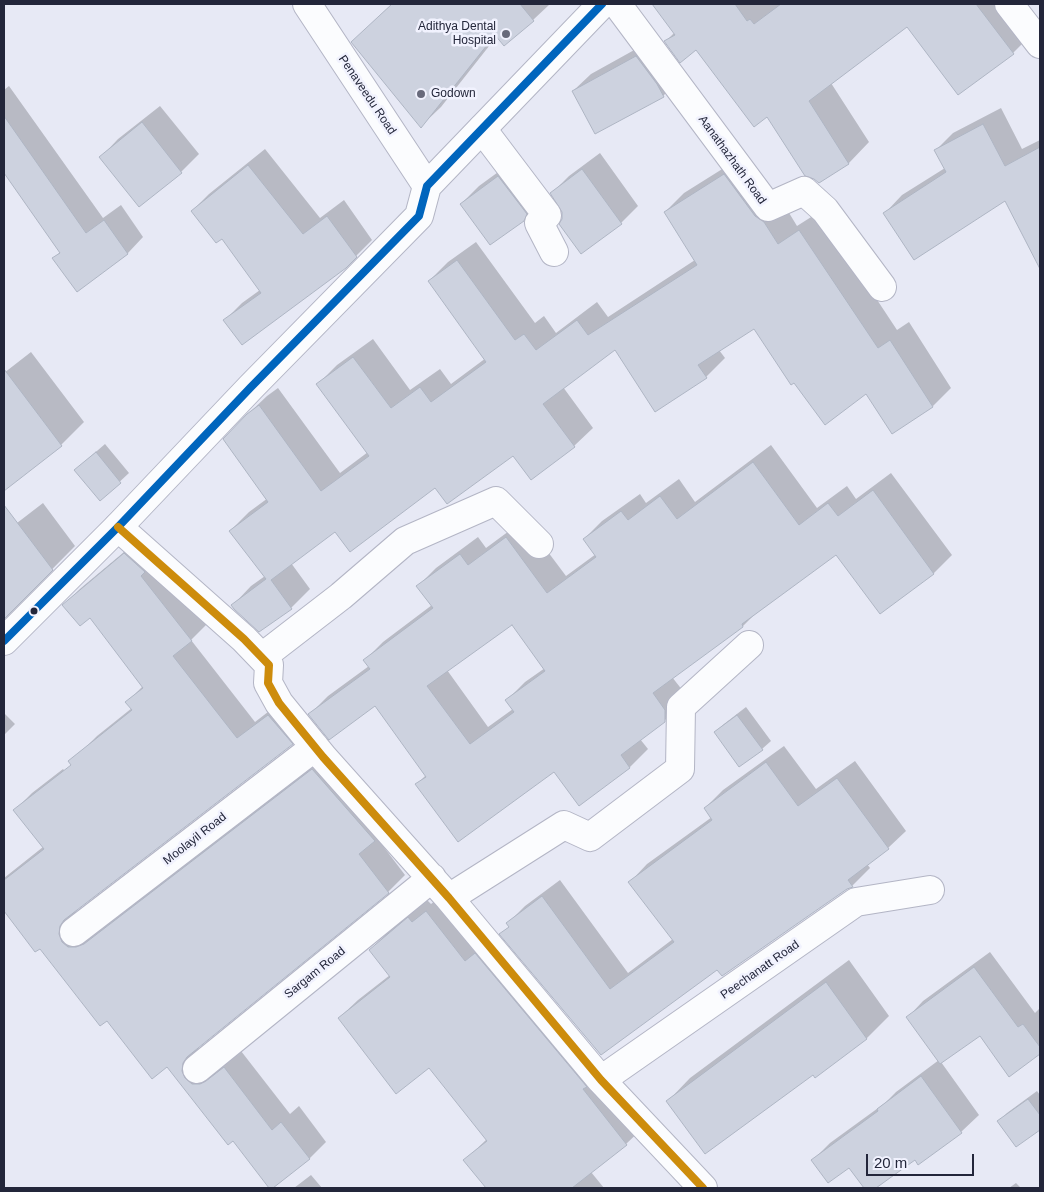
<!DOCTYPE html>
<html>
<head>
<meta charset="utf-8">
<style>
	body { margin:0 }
	#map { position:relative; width:1044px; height:1192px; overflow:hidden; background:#e7e9f5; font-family:Helvetica,sans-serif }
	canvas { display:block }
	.frame { position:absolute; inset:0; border:5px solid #23263a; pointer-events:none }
	.scale { position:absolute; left:866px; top:1154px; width:108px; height:22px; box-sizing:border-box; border:2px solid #23263a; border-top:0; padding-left:6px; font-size:15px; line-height:18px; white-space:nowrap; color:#23263a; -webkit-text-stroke:4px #f1f2fe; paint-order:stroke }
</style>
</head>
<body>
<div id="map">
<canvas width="1044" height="1192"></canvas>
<div class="frame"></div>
<div class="scale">20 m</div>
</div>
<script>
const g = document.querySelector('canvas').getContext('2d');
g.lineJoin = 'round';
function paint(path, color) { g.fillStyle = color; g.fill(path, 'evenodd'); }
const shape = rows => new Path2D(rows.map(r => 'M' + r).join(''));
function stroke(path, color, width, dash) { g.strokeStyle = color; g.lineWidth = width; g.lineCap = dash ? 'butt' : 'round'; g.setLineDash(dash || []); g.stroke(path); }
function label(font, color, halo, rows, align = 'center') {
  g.font = font + ' Helvetica,sans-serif'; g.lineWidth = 5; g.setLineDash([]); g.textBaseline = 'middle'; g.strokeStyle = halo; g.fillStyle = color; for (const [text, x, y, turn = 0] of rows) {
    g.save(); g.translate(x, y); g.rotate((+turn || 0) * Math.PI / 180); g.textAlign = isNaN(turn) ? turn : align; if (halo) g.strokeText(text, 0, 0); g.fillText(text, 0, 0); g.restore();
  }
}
paint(shape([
	[392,4,550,4,533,20,497,36,441,107,421,126,372,23],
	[653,4,933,4,924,14,831,83,869,142,849,163,819,182,767,115,697,49,666,41,675,32],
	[964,4,1007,4,1030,36,1013,53,937,24],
	[654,39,681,78,663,96,573,91,591,74],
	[9,86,103,218,121,205,143,237,128,253,77,290,54,258,60,252,4,171,4,90],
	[160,106,199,154,181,172,139,205,101,157,118,139],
	[1001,108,1022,149,1040,140,1040,224,1023,233,1005,200,885,213,902,195,945,168,936,150,953,133],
	[265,149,320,218,344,200,372,240,345,267,225,320,242,303,260,290,222,237,192,211,209,194],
	[600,153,638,206,621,223,563,220,564,212,552,193,569,176],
	[743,156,783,203,797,226,819,212,897,330,909,322,951,388,933,406,866,393,755,327,719,350,725,358,706,377,615,348,563,387,593,428,574,446,513,454,335,530,291,563,310,589,291,608,233,605,251,586,265,576,230,531,249,512,268,498,247,415,267,396,278,388,340,473,368,452,318,384,337,365,373,339,410,390,440,369,451,384,486,358,429,281,448,262,476,242,535,323,544,316,556,333,597,302,608,317,695,260,665,212,684,193],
	[516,159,541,202,523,220,461,204,479,186],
	[31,352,84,422,61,445,4,490,4,373],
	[105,444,129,473,100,500,75,470],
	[771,445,817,508,847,486,856,499,891,473,952,555,934,573,880,612,837,553,756,613,743,626,672,677,683,691,683,703,664,721,640,739,648,749,630,767,579,805,554,770,417,784,426,775,375,704,310,714,328,696,369,666,365,660,383,642,432,605,418,586,436,568,478,537,486,548,524,520,566,576,596,554,584,539,602,521,640,494,646,503,679,479,695,502],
	[512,623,545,668,525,682,507,700,513,709,488,727,447,670],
	[43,503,75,546,4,618,4,533],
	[142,537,208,623,191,640,255,722,286,698,309,727,292,744,76,909,75,916,330,752,392,823,377,838,405,875,388,892,199,1045,198,1053,218,1068,225,1065,241,1051,290,1114,299,1106,326,1142,309,1159,271,1188,233,1139,167,1065,107,1019,40,947,35,950,4,909,4,878,43,847,15,810,32,793,63,769,132,843,80,753,97,736,132,708,127,702,143,686,90,616,64,605,81,588],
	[746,707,771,741,762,749,715,732,724,724],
	[4,713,15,724,4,735],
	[784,746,816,789,855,761,906,831,888,848,867,864,870,868,852,886,717,968,601,1054,501,934,510,926,508,923,525,906,560,880,628,973,673,939,630,882,647,864,712,817,705,808,723,790],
	[445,893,645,1126,626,1144,591,1172,604,1188,487,1188,465,1160,487,1139,429,1066,339,1018,358,1000,390,975,370,950,389,931,427,900,431,904],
	[990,952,1035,1013,1039,1009,1040,1011,1040,1052,1010,1075,980,1034,941,1062,979,1115,961,1132,915,1159,874,1188,866,1188,849,1166,813,1160,830,1143,885,1103,896,1092,939,1060,908,1017,923,1001],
	[849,960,889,1016,867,1038,815,1076,813,1073,668,1101,690,1078],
	[1037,1091,1040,1095,1040,1128,1016,1146,999,1121,1007,1113],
	[311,1175,322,1188,294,1188],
	[1016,1183,1021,1188,1009,1188]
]), '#0003');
const building = shape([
	[392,4,520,4,534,21,504,46,495,35,421,128,351,42,392,4],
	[652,4,735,4,747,21,750,19,754,24,781,4,976,4,1014,54,958,95,907,27,809,101,849,164,819,183,814,179,805,176,767,117,754,127,696,50,680,63,664,41,675,35,652,4],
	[636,56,657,84,664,97,595,134,572,91,636,56],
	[4,116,86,233,104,220,128,254,77,292,52,258,60,253,4,173,4,116],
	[142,122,182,173,139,207,99,157,142,122],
	[983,124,1005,166,1040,147,1040,269,1005,201,914,260,883,213,946,172,934,150,983,124],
	[248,165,303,234,327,216,357,257,346,268,242,345,223,320,261,293,222,239,216,243,191,211,248,165],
	[582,169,622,224,581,254,559,224,562,219,562,212,550,193,582,169],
	[724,174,755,216,764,222,778,244,799,230,878,348,890,340,933,407,892,434,866,394,825,425,794,383,791,385,754,329,698,365,707,378,655,412,615,350,543,404,575,447,531,480,513,456,447,504,435,488,350,552,335,532,271,580,292,609,259,632,234,609,231,605,266,579,229,531,268,502,223,439,247,414,259,405,321,491,369,456,316,384,353,357,391,408,420,387,431,402,486,362,428,281,457,260,515,340,524,334,536,350,577,320,588,335,697,265,664,212,724,174],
	[498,176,527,214,524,221,490,245,460,204,498,176],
	[4,369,62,446,4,491,4,369],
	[96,452,121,483,100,501,74,470,96,452],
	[753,462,799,525,828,503,838,516,873,490,934,574,880,614,836,555,742,624,743,627,653,693,665,710,665,722,621,755,630,768,579,806,554,772,458,842,415,784,426,777,375,706,329,740,308,714,370,669,363,660,433,608,416,586,460,554,468,565,506,537,547,593,596,557,583,539,621,511,628,520,660,496,677,519,753,462],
	[512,625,545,671,505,700,514,712,470,744,427,686,512,625],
	[4,505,53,570,4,619,4,505],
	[124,553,145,572,141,576,192,641,173,656,237,738,268,715,293,744,64,920,60,926,59,934,62,942,68,947,76,947,84,944,312,769,375,841,359,854,389,893,187,1057,183,1063,182,1071,185,1078,192,1084,200,1084,206,1081,224,1067,272,1130,281,1122,310,1159,273,1188,269,1188,233,1141,228,1145,167,1067,152,1079,107,1021,100,1026,40,949,35,952,4,911,4,880,44,849,13,810,71,765,68,761,132,710,125,702,143,688,90,618,80,626,62,605,124,553],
	[737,715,763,750,739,767,714,732,737,715],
	[766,762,798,806,837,778,889,849,848,880,853,887,847,889,722,976,717,970,601,1055,499,934,509,927,506,923,542,896,610,989,674,942,628,882,712,820,704,808,766,762],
	[426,911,465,961,475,953,587,1087,583,1089,627,1145,572,1188,486,1188,463,1160,487,1141,429,1068,396,1094,338,1018,390,977,369,950,408,917,412,922,426,911],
	[974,967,1018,1027,1023,1024,1040,1047,1040,1054,1009,1077,980,1036,940,1064,906,1017,974,967],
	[826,982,867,1039,815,1078,813,1075,705,1154,666,1101,826,982],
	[921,1076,962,1133,918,1165,915,1160,876,1188,864,1188,849,1168,828,1183,811,1160,878,1111,877,1109,921,1076],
	[1028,1099,1040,1115,1040,1130,1016,1147,997,1121,1028,1099]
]);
paint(building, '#cdd2df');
stroke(building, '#aeb5c3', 1);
const minor = shape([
	[307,4,427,186],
	[617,4,768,207,804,191,825,210,882,287],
	[1009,4,1040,44],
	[482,129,547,215,539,223,554,252],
	[118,527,244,639,269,665,268,683,279,703,323,757,449,898,601,1080,703,1188],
	[262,657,341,596,405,541,496,501,539,544],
	[449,898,564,825,590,837,680,769,681,707,749,645],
	[74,932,315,747],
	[197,1069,432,878],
	[601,1080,856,902,930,890]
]);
const major = shape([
	[4,641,118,527,251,387,419,216,427,186,602,4]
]);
stroke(minor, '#b3b5c5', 30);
stroke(major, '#b3b5c5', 30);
stroke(minor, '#fbfcfe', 28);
stroke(major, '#fbfcfe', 28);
stroke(shape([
	[4,641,118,527,251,387,419,216,427,186,602,4]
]), '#0065bd', 8);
stroke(shape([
	[118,527,244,639,269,665,268,683,279,703,323,757,449,898,601,1080,703,1188]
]), '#cd8c0c', 8);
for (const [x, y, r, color] of [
	[506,34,5,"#686a7b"],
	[421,94,5,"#686a7b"],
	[34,611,4.5,"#23263a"]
]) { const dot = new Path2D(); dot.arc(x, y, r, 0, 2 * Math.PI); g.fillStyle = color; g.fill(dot); stroke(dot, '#f1f2fe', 2); }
label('12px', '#23263a', '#f1f2fe', [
	["Adithya Dental",496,27],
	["Hospital",496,41],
	["Godown",431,94,"left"]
], 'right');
label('12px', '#23263a', '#f1f2fe', [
	["Penaveedu Road",367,95,56],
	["Aanathazhath Road",732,160,54],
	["Moolayil Road",195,839,-38],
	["Peechanatt Road",760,970,-35],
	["Sargam Road",315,973,-39]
]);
</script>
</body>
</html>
